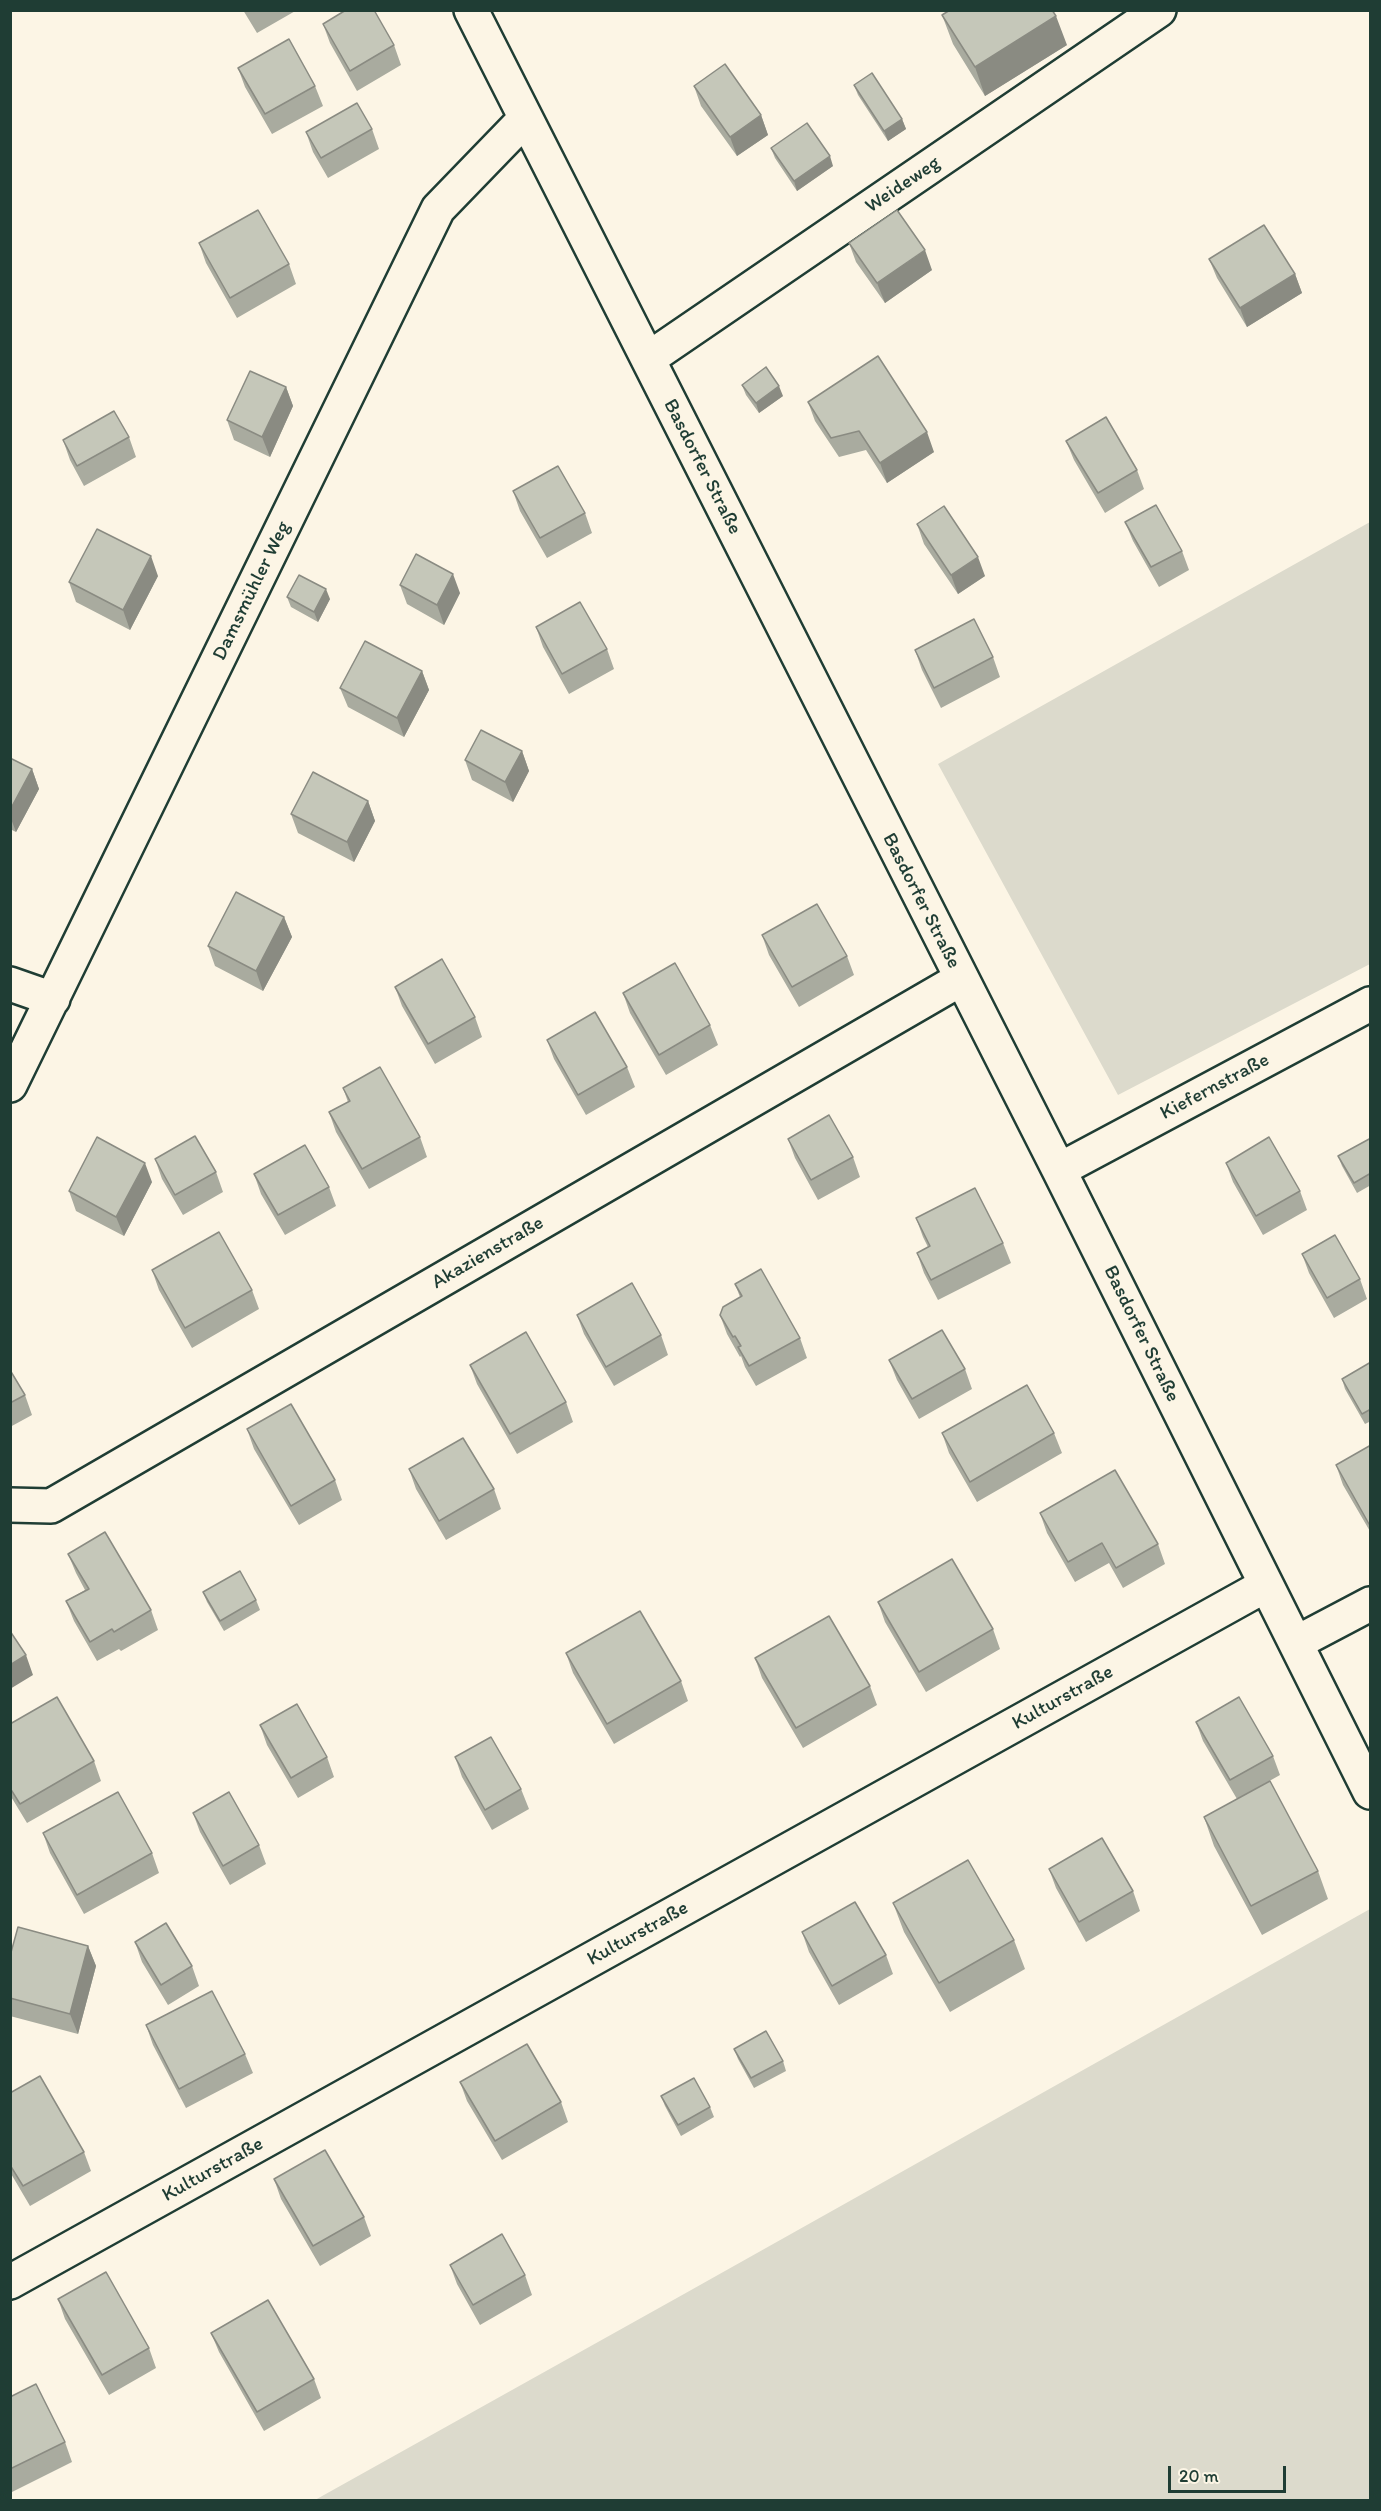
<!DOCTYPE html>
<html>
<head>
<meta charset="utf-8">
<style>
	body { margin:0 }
	#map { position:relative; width:1381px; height:2511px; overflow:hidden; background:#fcf5e5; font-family:Itim,sans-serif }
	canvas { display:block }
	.frame { position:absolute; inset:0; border:12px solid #1f3d34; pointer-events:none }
	.scale { position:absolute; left:1168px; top:2466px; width:118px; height:27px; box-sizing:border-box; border:3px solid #1f3d34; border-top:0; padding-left:8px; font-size:18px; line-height:21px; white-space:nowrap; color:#1f3d34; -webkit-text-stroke:4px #fcf5e5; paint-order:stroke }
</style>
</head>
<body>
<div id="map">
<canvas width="1381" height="2511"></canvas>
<div class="frame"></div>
<div class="scale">20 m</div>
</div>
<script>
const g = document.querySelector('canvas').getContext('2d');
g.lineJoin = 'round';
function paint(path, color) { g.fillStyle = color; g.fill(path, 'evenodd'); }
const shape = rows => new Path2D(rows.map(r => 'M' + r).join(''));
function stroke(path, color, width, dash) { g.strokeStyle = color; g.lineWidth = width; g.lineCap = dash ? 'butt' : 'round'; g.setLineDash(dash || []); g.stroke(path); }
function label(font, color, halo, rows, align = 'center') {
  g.font = font + ' Itim,sans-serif'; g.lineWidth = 5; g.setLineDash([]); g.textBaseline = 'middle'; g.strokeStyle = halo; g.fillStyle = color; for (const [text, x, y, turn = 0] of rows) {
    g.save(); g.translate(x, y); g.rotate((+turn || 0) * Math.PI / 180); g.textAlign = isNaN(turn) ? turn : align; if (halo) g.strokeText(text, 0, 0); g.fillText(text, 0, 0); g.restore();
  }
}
paint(shape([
	[1370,522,1370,964,1118,1095,938,764],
	[1370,1909,1370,2500,315,2500,684,2294]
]), '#dcdacc');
const street = shape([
	[471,10,1059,1170,1370,1792],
	[648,359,1159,10],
	[10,984,53,999],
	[10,1085,438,209,525,119],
	[1059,1170,1370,1004],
	[10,1505,51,1506,961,979],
	[1296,1643,1370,1604],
	[10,2282,1266,1585]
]);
stroke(street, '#1f3d34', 38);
stroke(street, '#fcf5e5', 33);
paint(shape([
	[243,10,297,10,257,33],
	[942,15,1067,45,985,96,953,44],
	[323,24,394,45,401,65,357,91,330,43],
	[238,68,315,86,323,106,272,134,245,87],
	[854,85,902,119,906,129,888,141,858,95],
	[694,86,761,115,768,135,737,156,701,106],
	[372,129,379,149,328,178,313,152,306,132],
	[771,148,833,166,797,191,775,158],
	[199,243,289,264,296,284,237,318,206,263],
	[849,243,932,270,885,303,856,262],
	[1209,259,1295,274,1302,293,1247,327,1217,278],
	[742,385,783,396,759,413,746,395],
	[286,387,293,406,270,457,234,440,227,420],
	[808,402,934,452,887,483,866,450,839,457,815,421],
	[129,437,136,457,84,486,70,460,63,440],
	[1066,441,1137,470,1144,489,1105,513,1074,460],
	[513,491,585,513,592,533,547,558,520,511],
	[1125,522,1182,551,1189,570,1159,587,1133,541],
	[917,524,985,576,958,594,924,544],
	[158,576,130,630,76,602,69,582],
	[400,585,460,593,444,625,407,604],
	[287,597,330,599,318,622,291,607],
	[536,627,607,649,614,669,569,694,543,647],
	[915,650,993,657,1000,677,941,708,922,670],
	[422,671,429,690,404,737,348,707,340,688],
	[522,751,529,771,513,802,472,780,465,760],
	[10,758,32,769,39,789,16,832,10,829],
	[368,801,375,821,354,862,298,833,291,814],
	[284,917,292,937,263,991,215,966,208,946],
	[762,935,847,956,854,975,799,1007,769,955],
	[395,987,475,1017,482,1037,435,1064,402,1006],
	[623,993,710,1025,718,1045,666,1075,630,1013],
	[547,1040,627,1067,635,1087,586,1115,554,1059],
	[343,1088,420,1137,427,1157,369,1189,336,1132,329,1112,348,1102],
	[1371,1138,1371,1185,1357,1193,1342,1166,1338,1156],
	[788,1139,853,1157,860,1177,818,1200,795,1158],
	[155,1159,216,1172,223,1192,183,1215,162,1179],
	[1226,1163,1300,1191,1307,1210,1263,1235,1233,1182],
	[254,1174,329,1187,336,1206,285,1235,261,1194],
	[152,1182,124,1236,76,1211,69,1191],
	[916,1218,1003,1243,1011,1263,938,1300,924,1273,917,1253,928,1247,923,1237],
	[1302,1254,1360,1279,1367,1299,1334,1318,1309,1273],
	[152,1270,252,1290,259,1309,192,1348,159,1290],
	[735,1284,800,1338,807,1358,756,1386,745,1367,741,1356,740,1357,727,1334,720,1315,740,1297],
	[577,1315,661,1335,668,1355,614,1386,584,1334],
	[889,1360,965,1369,972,1389,919,1419,897,1380],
	[1371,1362,1371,1421,1365,1424,1345,1389,1342,1379],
	[470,1365,566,1402,573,1422,517,1454,477,1384],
	[10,1370,25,1395,32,1415,10,1427],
	[247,1429,335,1480,342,1500,299,1525,254,1449],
	[942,1433,1054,1433,1062,1453,977,1502,949,1453],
	[1371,1445,1371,1533,1343,1485,1336,1465],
	[409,1469,494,1489,501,1509,446,1540,416,1489],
	[1040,1513,1158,1544,1165,1564,1123,1588,1109,1563,1075,1582,1047,1533],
	[68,1554,151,1610,158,1630,121,1651,119,1649,97,1661,74,1621,66,1601,85,1590,76,1573],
	[203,1592,256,1600,260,1610,224,1631,207,1602],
	[878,1602,993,1629,1000,1649,926,1692,885,1622],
	[566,1653,681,1681,688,1701,614,1744,573,1673],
	[755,1658,870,1686,877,1705,803,1748,762,1678],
	[1196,1722,1273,1756,1280,1775,1264,1784,1318,1871,1328,1899,1262,1935,1214,1846,1204,1817,1237,1799,1203,1741],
	[10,1724,94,1761,101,1781,27,1823,10,1795],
	[260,1725,327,1757,334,1777,298,1798,267,1745],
	[455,1757,521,1789,529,1809,492,1830,462,1777],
	[193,1813,259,1845,266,1864,230,1885,200,1832],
	[43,1833,152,1853,159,1873,84,1914,50,1853],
	[1049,1869,1133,1891,1140,1911,1086,1942,1056,1888],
	[893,1903,1014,1940,1025,1969,950,2012,904,1932],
	[802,1932,886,1955,893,1974,839,2005,809,1952],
	[135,1942,192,1966,199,1986,168,2005,142,1962],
	[88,1946,96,1966,78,2034,10,2016,10,1956],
	[146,2025,245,2054,253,2073,186,2108,153,2045],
	[734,2049,783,2061,786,2071,754,2088,738,2059],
	[460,2082,561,2102,568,2122,502,2160,467,2101],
	[10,2093,84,2152,91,2171,30,2206,10,2172],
	[661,2096,710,2107,714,2117,681,2136,665,2106],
	[274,2179,364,2217,371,2236,320,2266,281,2199],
	[450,2265,525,2275,532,2295,480,2325,457,2284],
	[58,2299,149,2348,156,2368,109,2395,65,2319],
	[211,2333,314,2379,321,2398,264,2431,219,2352],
	[10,2397,65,2442,72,2462,10,2493]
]), '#a9ab9f');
paint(shape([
	[1056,16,1067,45,985,96,975,67],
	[761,115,768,135,737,156,730,137],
	[902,119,906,129,888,141,884,131],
	[830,156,833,166,797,191,794,181],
	[925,250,932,270,885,303,877,283],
	[1295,274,1302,293,1247,327,1240,308],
	[779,386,783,396,759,413,756,403],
	[286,387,293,406,270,457,262,437],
	[927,432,934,452,887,483,880,463],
	[151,556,158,576,130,630,123,610],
	[978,557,985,576,958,594,951,575],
	[453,574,460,593,444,625,437,605],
	[326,589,330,599,318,622,314,612],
	[422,671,429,690,404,737,397,718],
	[522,751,529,771,513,802,505,782],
	[32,769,39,789,16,832,10,816,10,810],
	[368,801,375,821,354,862,347,842],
	[284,917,292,937,263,991,256,971],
	[145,1163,152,1182,124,1236,116,1217],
	[26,1655,33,1675,10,1689,10,1665],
	[88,1946,96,1966,78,2034,70,2014]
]), '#8a8b82');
const building = shape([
	[346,10,374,10,394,45,350,71,323,24,346,10],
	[950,10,1052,10,1056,16,975,67,942,15,950,10],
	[289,39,315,86,265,114,238,68,289,39],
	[725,64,761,115,730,137,694,86,725,64],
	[872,73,902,119,884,131,854,85,872,73],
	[357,103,372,129,321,158,306,132,357,103],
	[807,123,830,156,794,181,771,148,807,123],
	[258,210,289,264,230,298,199,243,258,210],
	[897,210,925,250,877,283,849,243,897,210],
	[1264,225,1295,274,1240,308,1209,259,1264,225],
	[878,356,927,432,880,463,859,431,831,438,808,402,878,356],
	[766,367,779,386,756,403,742,385,766,367],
	[250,371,286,387,262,437,227,420,250,371],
	[114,411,129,437,77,466,63,440,114,411],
	[1106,417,1137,470,1098,493,1066,441,1106,417],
	[558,466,585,513,540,538,513,491,558,466],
	[1156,505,1182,551,1151,567,1125,522,1156,505],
	[944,506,978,557,951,575,917,524,944,506],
	[97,529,151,556,123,610,69,582,97,529],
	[416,554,453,574,437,605,400,585,416,554],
	[299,575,326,589,314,612,287,597,299,575],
	[580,602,607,649,562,674,536,627,580,602],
	[974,619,993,657,934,688,915,650,974,619],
	[365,641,422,671,397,718,340,688,365,641],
	[481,730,522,751,505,782,465,760,481,730],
	[10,758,32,769,10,810,10,758],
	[313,772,368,801,347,842,291,814,313,772],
	[236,892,284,917,256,971,208,946,236,892],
	[817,904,847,956,792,987,762,935,817,904],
	[442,959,475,1017,428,1044,395,987,442,959],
	[675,963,710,1025,659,1055,623,993,675,963],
	[595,1012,627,1067,578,1095,547,1040,595,1012],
	[380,1067,420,1137,362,1169,329,1112,350,1101,343,1088,380,1067],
	[829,1115,853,1157,811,1180,788,1139,829,1115],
	[195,1136,216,1172,175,1195,155,1159,195,1136],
	[97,1137,145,1163,116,1217,69,1191,97,1137],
	[1269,1137,1300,1191,1256,1216,1226,1163,1269,1137],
	[1371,1138,1371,1173,1354,1183,1338,1156,1371,1138],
	[305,1145,329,1187,278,1215,254,1174,305,1145],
	[975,1188,1003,1243,931,1280,917,1253,930,1246,916,1218,975,1188],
	[219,1232,252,1290,185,1328,152,1270,219,1232],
	[1335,1235,1360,1279,1327,1298,1302,1254,1335,1235],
	[761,1269,800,1338,749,1366,738,1347,741,1346,735,1336,733,1337,720,1315,723,1307,742,1296,735,1284,761,1269],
	[632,1283,661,1335,606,1367,577,1315,632,1283],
	[942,1330,965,1369,912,1399,889,1360,942,1330],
	[526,1332,566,1402,510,1434,470,1365,526,1332],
	[1371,1362,1371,1409,1362,1414,1342,1379,1371,1362],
	[10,1370,25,1395,10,1403,10,1370],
	[1027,1385,1054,1433,970,1482,942,1433,1027,1385],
	[291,1404,335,1480,291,1506,247,1429,291,1404],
	[463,1438,494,1489,439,1521,409,1469,463,1438],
	[1371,1445,1371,1523,1369,1524,1336,1465,1371,1445],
	[1115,1470,1158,1544,1116,1568,1102,1543,1068,1562,1040,1513,1115,1470],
	[105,1532,151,1610,114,1632,112,1629,90,1642,66,1601,89,1589,68,1554,105,1532],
	[952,1559,993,1629,919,1672,878,1602,952,1559],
	[240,1571,256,1600,220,1621,203,1592,240,1571],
	[640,1611,681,1681,607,1724,566,1653,640,1611],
	[829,1616,870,1686,796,1728,755,1658,829,1616],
	[10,1631,26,1655,10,1665,10,1631],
	[57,1697,94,1761,20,1804,10,1788,10,1724,57,1697],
	[1239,1697,1273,1756,1230,1780,1196,1722,1239,1697],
	[297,1704,327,1757,291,1778,260,1725,297,1704],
	[491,1737,521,1789,485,1810,455,1757,491,1737],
	[1270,1781,1318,1871,1251,1906,1204,1817,1270,1781],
	[118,1792,152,1853,77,1895,43,1833,118,1792],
	[229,1792,259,1845,223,1866,193,1813,229,1792],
	[1102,1838,1133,1891,1079,1922,1049,1869,1102,1838],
	[968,1860,1014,1940,939,1983,893,1903,968,1860],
	[855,1902,886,1955,832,1986,802,1932,855,1902],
	[166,1923,192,1966,161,1985,135,1942,166,1923],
	[18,1927,88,1946,70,2014,10,1998,10,1956,18,1927],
	[212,1991,245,2054,179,2089,146,2025,212,1991],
	[766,2031,783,2061,751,2078,734,2049,766,2031],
	[527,2044,561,2102,495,2141,460,2082,527,2044],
	[40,2076,84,2152,23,2186,10,2165,10,2093,40,2076],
	[694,2078,710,2107,678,2125,661,2096,694,2078],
	[325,2150,364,2217,313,2246,274,2179,325,2150],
	[502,2234,525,2275,473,2305,450,2265,502,2234],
	[106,2272,149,2348,102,2375,58,2299,106,2272],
	[268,2300,314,2379,257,2412,211,2333,268,2300],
	[36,2384,65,2442,10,2469,10,2397,36,2384]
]);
paint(building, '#c5c7b9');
stroke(building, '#8a8b82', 1.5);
label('20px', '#1f3d34', '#fcf5e5', [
	["Weideweg",903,185,-34],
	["Basdorfer Straße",702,467,63],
	["Damsmühler Weg",252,591,-64],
	["Basdorfer Straße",921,901,63],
	["Kiefernstraße",1215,1087,-28],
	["Akazienstraße",488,1253,-30],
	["Basdorfer Straße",1141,1334,64],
	["Kulturstraße",1063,1698,-29],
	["Kulturstraße",638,1934,-29],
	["Kulturstraße",213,2170,-29]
]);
</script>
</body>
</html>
